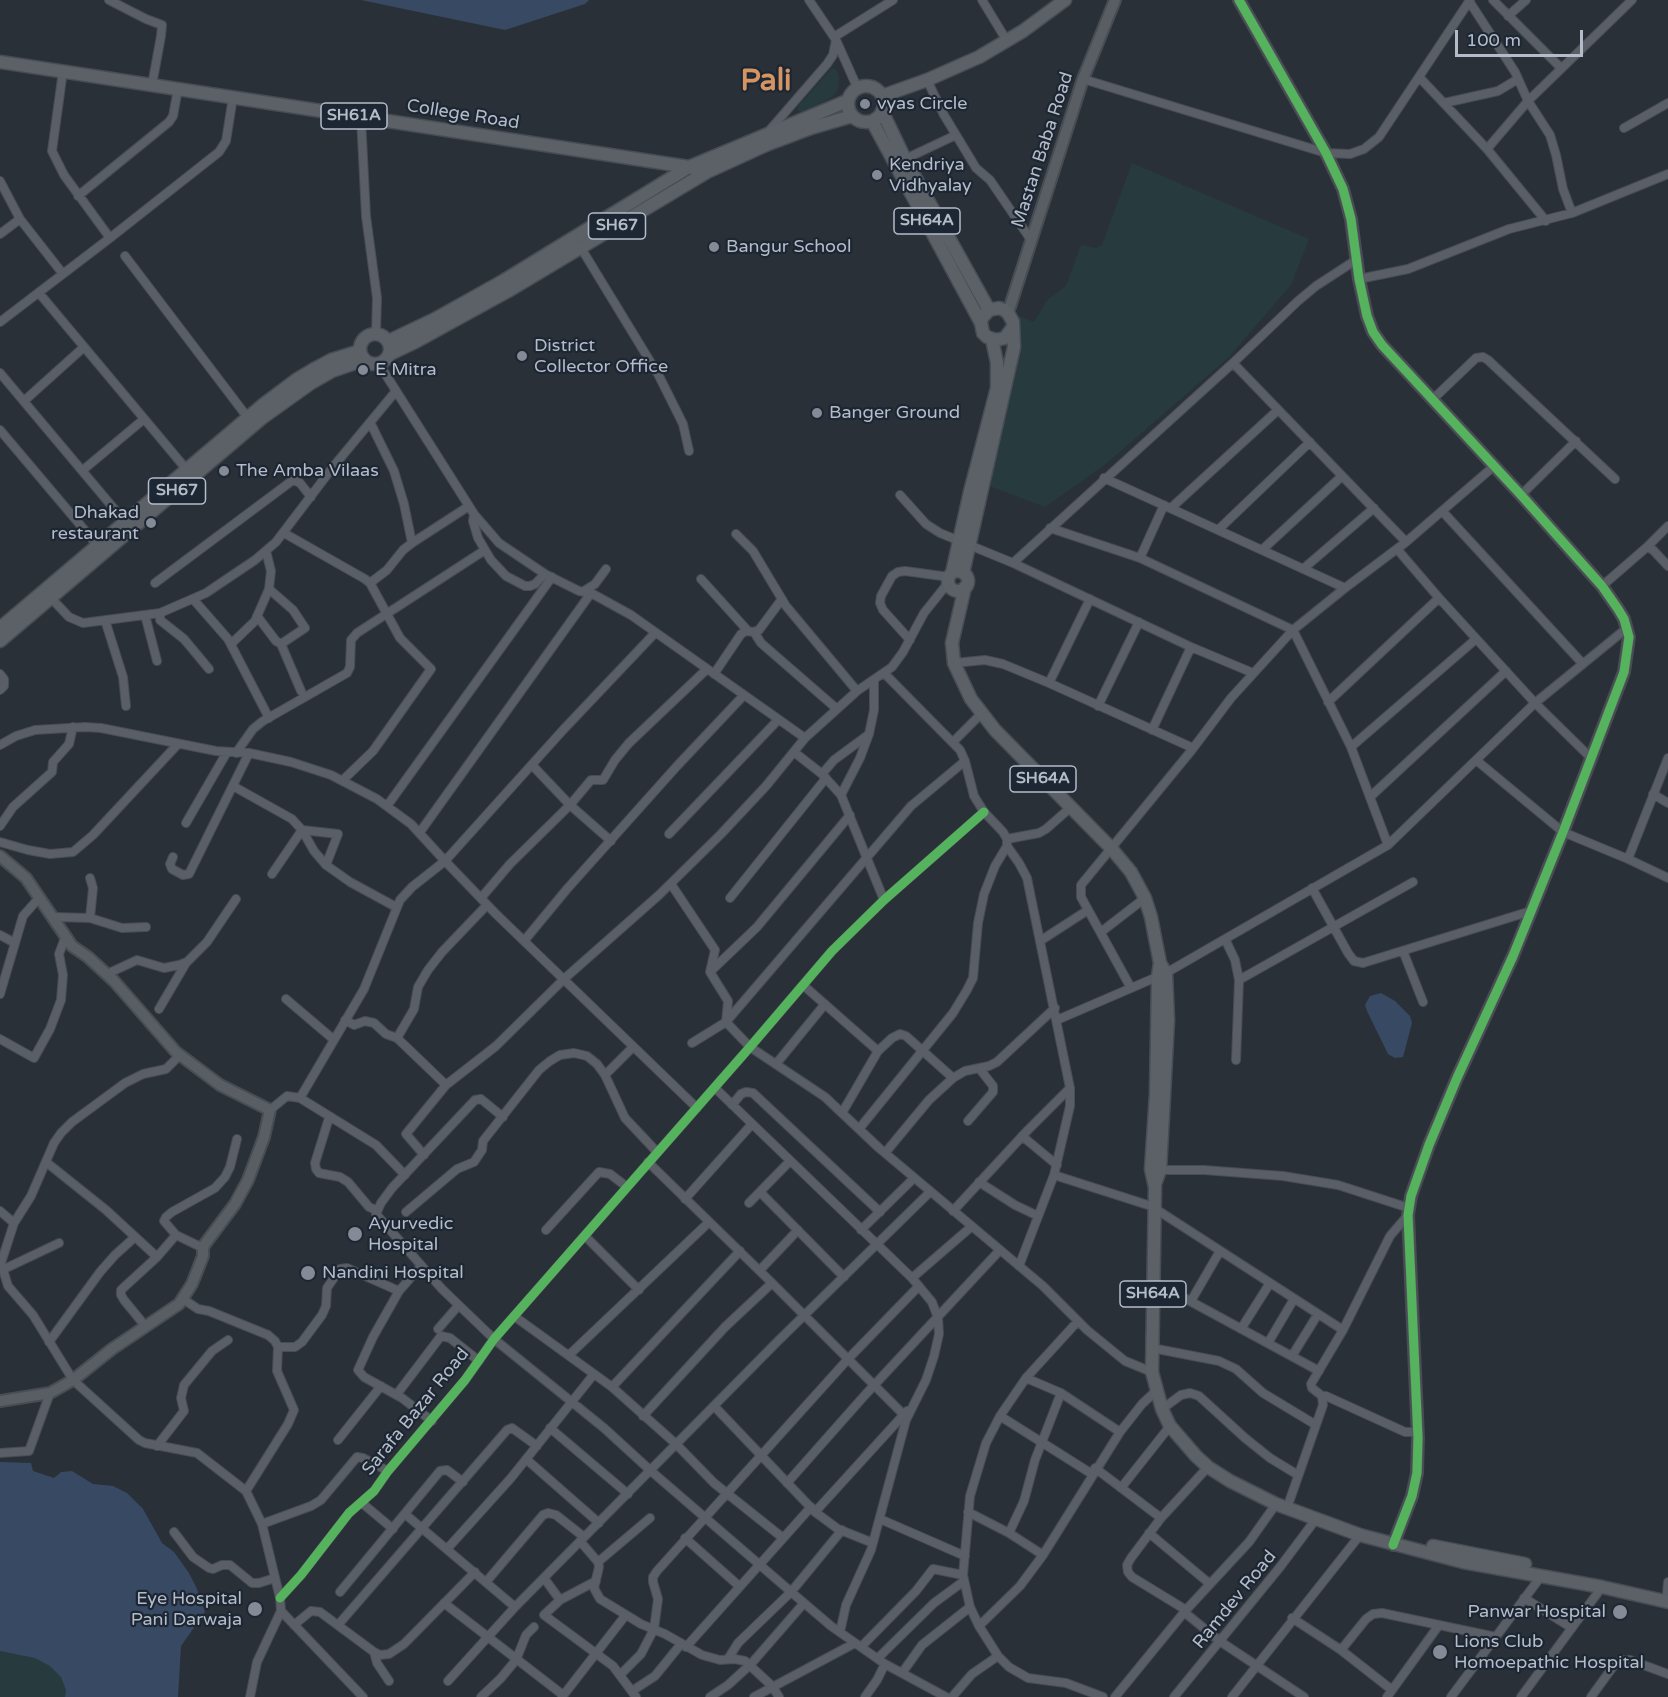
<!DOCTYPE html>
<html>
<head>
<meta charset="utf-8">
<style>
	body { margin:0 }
	#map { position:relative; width:1668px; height:1697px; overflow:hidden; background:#2a3038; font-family:"Varela Round",sans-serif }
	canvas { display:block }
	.scale { position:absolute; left:1455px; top:30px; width:128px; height:27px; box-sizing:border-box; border:3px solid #b4bcc9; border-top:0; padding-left:8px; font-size:18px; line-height:21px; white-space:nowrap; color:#b4bcc9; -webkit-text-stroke:4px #1d2633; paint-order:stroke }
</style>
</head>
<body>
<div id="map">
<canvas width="1668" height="1697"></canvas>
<div class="scale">100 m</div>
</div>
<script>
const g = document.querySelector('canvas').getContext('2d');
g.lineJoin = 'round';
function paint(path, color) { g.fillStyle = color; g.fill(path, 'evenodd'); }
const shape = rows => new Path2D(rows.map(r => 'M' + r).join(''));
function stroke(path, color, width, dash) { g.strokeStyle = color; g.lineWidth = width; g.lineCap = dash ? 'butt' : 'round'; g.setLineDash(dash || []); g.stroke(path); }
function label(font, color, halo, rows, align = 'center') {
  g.font = font + ' "Varela Round",sans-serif'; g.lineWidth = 4.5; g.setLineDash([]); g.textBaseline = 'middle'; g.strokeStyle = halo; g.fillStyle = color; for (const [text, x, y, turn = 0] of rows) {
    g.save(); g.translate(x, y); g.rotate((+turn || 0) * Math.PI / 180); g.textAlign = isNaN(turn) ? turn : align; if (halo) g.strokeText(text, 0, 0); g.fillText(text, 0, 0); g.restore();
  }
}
paint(shape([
	[832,68,836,70,839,76,838,89,832,97,802,115,797,109,800,104],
	[1132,163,1309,239,1291,285,1229,357,1107,463,1045,507,984,484,1019,316,1034,322,1048,299,1066,286,1081,245,1096,248,1102,245],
	[0,1642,51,1656,75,1697,0,1697]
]), '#273a3e');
paint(shape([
	[361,0,589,0,585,4,505,30],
	[1381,993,1395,1001,1410,1016,1412,1023,1403,1057,1395,1058,1388,1054,1367,1011,1365,1005,1370,996],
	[0,1462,31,1463,33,1471,54,1478,61,1472,72,1471,93,1484,113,1486,127,1493,143,1509,162,1543,174,1552,189,1573,197,1589,205,1612,181,1646,178,1697,65,1697,66,1690,61,1677,50,1666,35,1658,0,1651]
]), '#384963');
const street = shape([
	[109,0,146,19,162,25,161,36,152,85],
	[809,0,836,40,857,87],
	[982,0,1007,41],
	[1493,0,1561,68],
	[1469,1,1515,72,1528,101,1550,135,1556,155,1563,189,1572,213],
	[1508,16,1526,0],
	[834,37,893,0],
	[63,71,52,151,64,175,110,238],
	[1420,78,1487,149,1546,221],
	[1083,79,1326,153,1350,154,1364,149,1379,137,1470,0],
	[927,80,944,115,976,168,990,180,1031,240],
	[1444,103,1498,91,1518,79],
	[361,118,366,216,377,298,376,333],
	[1624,128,1668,103],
	[768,132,827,64,833,55,836,40],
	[1487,149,1528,101,1632,0],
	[903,160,956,135],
	[0,181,20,219,63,274],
	[78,196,169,122,173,116,178,89],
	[0,234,20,219],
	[581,248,659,376,683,424,689,451],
	[125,256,248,418],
	[1359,279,1408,269,1509,229,1572,213,1668,174],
	[39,293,187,470],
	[0,322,110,238,219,152,226,141,233,97],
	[1233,363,1406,542],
	[379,364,474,514,499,543,545,574,579,591,591,593,631,615,805,738],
	[0,373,126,523],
	[1432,400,1476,358,1483,357,1488,360,1615,479],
	[24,401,84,347],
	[370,422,394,471,404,504,412,543],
	[0,430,98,546],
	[83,470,144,419],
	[1104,478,1345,588],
	[900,495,926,524,940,533,1013,563,1191,647],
	[1521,495,1576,441],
	[1171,508,1278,410],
	[1443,512,1583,664],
	[474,514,473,521,478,538,491,560,506,576,525,586,530,586,535,584,545,574],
	[1050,528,1140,558,1293,630,1351,747,1388,845],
	[1218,530,1310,442],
	[284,533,365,579,370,583,400,638,431,669,373,751,343,780],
	[736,534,753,551,786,606,857,691],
	[1647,547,1668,526],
	[1397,549,1439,598,1535,703,1591,758],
	[1262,550,1342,476],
	[1140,558,1164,505],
	[1013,563,1233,363,1298,301,1316,286,1356,260],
	[1303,569,1374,508],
	[701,579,748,631],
	[155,583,293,480,300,483,311,497],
	[370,583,387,570,403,550,412,543,469,506],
	[1602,586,1647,547,1653,550,1668,566],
	[584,591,595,584,606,569],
	[51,598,69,617,83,623,160,613,206,593,255,560,276,542,333,467,396,391],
	[193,599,228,639,269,718],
	[160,613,160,620,184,639,209,669],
	[145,615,157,661],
	[257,616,276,641,281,644,305,628,293,610,269,589],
	[105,620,123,677,126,706],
	[754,632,761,643,837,709],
	[910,640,883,610,880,603,881,596,892,576,898,572,905,571,949,577],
	[231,644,255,621,269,589,271,571,266,551],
	[281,644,301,691],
	[954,663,985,660,1003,664,1049,683,1193,748],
	[0,674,4,679,4,686,0,690],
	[714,674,741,634,746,631,754,632,759,630,782,599],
	[1049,683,1090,599],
	[1328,702,1439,598],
	[1098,706,1139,622],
	[1152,730,1191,647,1253,673],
	[953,742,981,714],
	[0,745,16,736,35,730,85,727,101,728,216,751,249,753,291,762,331,775,377,799,411,824,445,861,563,730,655,633],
	[1351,747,1476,639],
	[794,752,822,774,841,795,884,900],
	[236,753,253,729,263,721,347,673,350,667,351,640,357,633,485,550],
	[1476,760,1563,832,1628,859,1668,878],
	[532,765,570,805,611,841],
	[822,774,834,760,868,735],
	[233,786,292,819,302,830,314,851,326,865,350,882,396,907],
	[1653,794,1668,803],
	[841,795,860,758,869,734,874,710,874,680],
	[1370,797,1506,671],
	[387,806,552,577],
	[186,823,227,752],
	[0,826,13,807,52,772,53,762,69,744,73,727],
	[420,832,591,593],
	[669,834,778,720],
	[1007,839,1039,833,1046,829,1070,808],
	[0,842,28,850,50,854,73,852,93,835,178,744],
	[1007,846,1019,863,1027,878,1070,1088,1070,1106,1054,1175,1019,1266],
	[173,857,170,864,172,869,183,875,189,874,249,753],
	[1628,859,1668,758],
	[272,874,302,830,338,834,326,865],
	[90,878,93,888,90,918],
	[671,884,715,950,710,972,728,1001,726,1022,750,1047,825,1097,879,1148,1043,1286,1087,1330,1125,1361,1152,1372],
	[1312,888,1348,953,1354,961,1363,963,1531,911],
	[481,898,510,864,570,805,591,780,603,780,615,760,629,743,707,669],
	[730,898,826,778],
	[54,917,90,918,122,928,146,927],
	[1101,932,1145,898],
	[0,935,15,943],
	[1225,939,1235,960,1239,980,1236,1060],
	[524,941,567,889,677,766,744,695],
	[1040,941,1088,910],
	[1403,951,1423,1002],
	[711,971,757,927,850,815],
	[107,974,137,960,164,968,179,965,187,962,207,942,236,899],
	[1239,980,1413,882],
	[803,985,878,1051],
	[1131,988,1081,897,1081,885,1191,751,1231,698,1293,630,1345,588,1406,542,1493,467],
	[0,994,23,916,39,898],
	[286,999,333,1039],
	[159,1009,186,963],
	[345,1020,354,1025,365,1021,374,1023,386,1034,397,1038,446,1085],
	[1057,1020,1166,973,1388,845,1535,703,1627,628],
	[397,1038,414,1009,418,987,428,970,442,952,487,905],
	[0,1039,34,1058,50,1029,61,1000,63,975,59,954,65,938],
	[692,1043,726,1022,911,806,965,761],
	[180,1055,166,1069,143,1074,125,1083,72,1122,61,1133,54,1143,31,1196,14,1223,1,1263,8,1286,33,1315,73,1380,139,1440,145,1443,197,1453,246,1491,262,1524,280,1598,281,1611,257,1662,250,1697],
	[776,1064,825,1004],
	[605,1075,633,1047],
	[715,1088,912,1278,932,1302,938,1318,939,1334,934,1356,926,1380,906,1420,871,1550,846,1605,840,1632],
	[300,1098,364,989,400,900,412,887,445,861,496,914,697,1108],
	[732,1105,741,1094,746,1092,753,1093,880,1212],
	[270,1110,287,1096,300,1098,376,1145,405,1175],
	[842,1113,878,1051,892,1038,900,1034,906,1036,953,1078],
	[503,1117,481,1099,475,1100,392,1188,381,1203,376,1214,442,1289,494,1339,604,1428,651,1471,804,1603,831,1626,885,1664,946,1697],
	[329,1118,315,1163,316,1169,319,1173,340,1177,348,1182,369,1207,376,1210],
	[968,1121,993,1092,993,1086,979,1068],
	[859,1129,953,1013,967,990,973,978,978,923,984,894,995,866,1007,846,1007,839,1003,832,984,812,974,796,965,761,960,750,885,674],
	[1022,1136,1057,1165],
	[885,1153,929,1100,953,1078,965,1071,989,1066,997,1062,1055,1008],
	[424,1155,406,1134,446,1085,496,1046,564,979,659,895,721,834,766,786,805,738,857,691,892,667,903,652,924,613,948,583],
	[46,1162,106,1210,157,1257],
	[648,1162,772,1283,904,1415],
	[1160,1170,1204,1170,1283,1176,1338,1185,1409,1208],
	[1054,1175,1151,1206,1343,1330],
	[979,1182,1015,1205,1038,1216],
	[760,1192,844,1277],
	[685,1199,752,1124],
	[749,1203,790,1161],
	[0,1211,14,1223],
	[953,1211,1028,1130,1070,1088],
	[406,1212,457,1169,474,1162,482,1150,483,1141,539,1070,550,1061,560,1055,574,1053,587,1056,597,1064,605,1075,625,1118,657,1152],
	[546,1230,599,1172,610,1174,627,1187],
	[861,1230,914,1178],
	[585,1236,639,1290],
	[203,1248,176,1235,164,1221,166,1217,172,1212,215,1188,225,1177,230,1167,237,1139],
	[421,1266,399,1291,373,1337,358,1370,364,1377,402,1398,432,1421],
	[2,1270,59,1243],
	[760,1270,798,1230],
	[912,1278,971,1227],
	[1153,1281,1319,1371],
	[183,1299,198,1309,209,1311,268,1335,275,1341,278,1347,277,1371,294,1410,288,1424,246,1491],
	[1191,1301,1220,1251],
	[514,1316,612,1387,676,1444,714,1483,783,1538],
	[1078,1321,1026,1378,1000,1416,986,1443,970,1496,963,1575,970,1607,979,1626,998,1656,1009,1667,1028,1678,1066,1683,1103,1697],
	[146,1327,124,1300,121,1295,121,1290,157,1257,176,1235],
	[438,1329,458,1306],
	[1241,1329,1270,1283],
	[49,1342,100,1272,115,1255,135,1237],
	[1268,1343,1294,1299],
	[278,1347,295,1347,302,1342,322,1315,326,1306,327,1288,340,1269,347,1268,399,1291],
	[1152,1348,1219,1361,1236,1369,1263,1393,1316,1425],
	[569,1355,709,1222],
	[1292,1356,1318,1314],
	[1026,1378,1061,1393,1120,1432],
	[612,1387,740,1251],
	[397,1394,441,1336,450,1338,479,1361],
	[1322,1396,1326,1396,1405,1432,1418,1432],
	[715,1407,815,1512,838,1529,873,1543],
	[1162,1409,1181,1395,1190,1393,1199,1396,1245,1438,1270,1458,1298,1475],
	[643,1416,725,1327,772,1283],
	[1000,1416,1092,1474],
	[550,1428,628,1494],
	[338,1440,381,1386],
	[157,1446,184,1411,181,1398,184,1385,212,1351,228,1340],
	[0,1453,29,1451,50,1393],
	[526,1459,599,1523],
	[1095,1468,1161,1518],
	[787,1483,865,1395,1000,1250],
	[1121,1488,1170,1426],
	[362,1503,393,1529],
	[1287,1508,1323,1405,1322,1396,1312,1388,1311,1384,1343,1330,1390,1236,1408,1215],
	[815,1512,907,1411],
	[968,1512,1009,1533,1043,1555],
	[405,1514,515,1607],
	[880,1519,965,1556],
	[262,1524,311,1506,321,1500,357,1457,363,1458,388,1471],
	[174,1532,193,1557,209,1568,213,1569,222,1565,230,1565,252,1583,259,1583,275,1578],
	[1009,1533,1024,1501,1035,1460,1061,1393],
	[1149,1533,1210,1584],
	[685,1538,739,1586],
	[580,1541,598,1562,599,1567,594,1588,600,1599,641,1624,665,1634,702,1655,720,1660,735,1659,745,1661,772,1686,779,1697],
	[447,1549,511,1478,594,1374],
	[598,1562,650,1518],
	[544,1578,560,1600,544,1615,613,1666,636,1697],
	[486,1582,543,1515,548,1513,556,1515,584,1537],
	[340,1592,440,1471,447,1470,463,1482],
	[1667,1594,1668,1582],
	[280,1598,301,1575,349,1513,374,1491,388,1471,465,1380,494,1339,750,1047,832,951,884,900,984,812],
	[1524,1598,1572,1628],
	[560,1600,596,1581],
	[444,1603,563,1695],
	[1186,1610,1132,1577,1128,1572,1127,1565,1131,1558,1161,1518,1208,1467],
	[281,1611,363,1697],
	[1184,1612,1221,1642,1304,1697],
	[1292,1618,1341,1650,1392,1690],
	[294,1625,311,1611,320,1612,374,1652,380,1655,389,1654,404,1644,475,1572],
	[338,1625,507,1430,512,1428,537,1446],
	[979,1626,1020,1586,1043,1555,1120,1432,1142,1404,1156,1391],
	[686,1647,811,1507],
	[861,1647,916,1591,933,1569,963,1575],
	[1341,1650,1366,1619,1373,1614,1382,1613,1496,1637],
	[374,1652,377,1663,389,1681],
	[878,1658,934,1603,964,1581],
	[728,1659,738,1643,791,1592,842,1530],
	[902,1673,922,1645,970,1607],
	[621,1674,641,1654,654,1629,658,1599,653,1582,653,1577,657,1571,848,1359,919,1286],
	[448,1681,515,1607,778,1341,930,1192],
	[632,1691,655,1676,681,1644],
	[481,1697,501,1678,516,1660,526,1635,534,1627],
	[562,1697,625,1616],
	[710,1697,728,1685,751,1664,804,1603],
	[754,1697,855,1643],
	[865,1697,877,1680,885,1664],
	[952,1697,972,1674,998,1656],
	[1115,1697,1186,1610,1249,1542,1276,1504],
	[1174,1697,1280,1567,1316,1519],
	[1232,1697,1360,1535],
	[1387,1697,1439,1625],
	[1451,1697,1542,1575],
	[1521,1697,1602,1587],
	[1591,1697,1615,1664,1622,1660,1630,1660,1668,1674]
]);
const secondary = shape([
	[1239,0,1326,153,1343,189,1351,219,1359,279,1367,316,1373,332,1382,345,1521,495,1602,586,1618,609,1624,619,1629,637,1624,672,1563,832,1513,956,1457,1078,1429,1145,1411,1196,1408,1215,1418,1438,1417,1473,1412,1496,1393,1545],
	[1008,313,1083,79,1115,0],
	[0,856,26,878,72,946,88,957,114,981,176,1052,220,1085,270,1110,264,1137,248,1180,235,1204,205,1244,203,1248,203,1256,192,1284,179,1304,112,1349,73,1380,50,1393,0,1401]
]);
const primary = shape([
	[0,62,689,167,707,172],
	'848 104a18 18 0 1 1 36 0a18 18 0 1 1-36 0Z',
	[882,96,927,80,979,57,1023,31,1065,0],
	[882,111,905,159,989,310],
	[872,121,981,323],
	'360 349a15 15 0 1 1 30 0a15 15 0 1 1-30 0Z',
	[389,341,435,319,503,281,689,167,847,101],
	[390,354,417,341,508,291,707,172,766,145,811,128,852,116],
	'948 581a10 10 0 1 1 20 0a10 10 0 1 1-20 0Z',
	[952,573,970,492,997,388,997,363,992,339],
	[963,573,1014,347,1013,322,1008,313,1004,310,999,308,989,310,982,318,981,323,983,333,987,337,996,340,1005,338,1013,327],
	[965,587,952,643,954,663,971,699,995,730,1111,848,1131,872,1145,898,1151,917,1160,963,1158,976,1156,1094,1151,1169,1155,1187,1152,1372,1162,1409,1170,1426,1196,1456,1208,1467,1230,1481,1276,1504,1360,1535,1463,1562,1602,1587,1668,1602],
	[0,628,264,404,296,380,316,368,331,360,360,351],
	[0,641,262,418,311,383,332,371,364,360],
	[1155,1184,1160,1170,1168,1020,1166,973,1160,963],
	[1433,1546,1525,1564]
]);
stroke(street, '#484c53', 10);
stroke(secondary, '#484c53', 14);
stroke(primary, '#484c55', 15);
stroke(street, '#5a5e66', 8);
stroke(secondary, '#595d64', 10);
stroke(primary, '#5c6168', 12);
stroke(shape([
	[1239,0,1326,153,1343,189,1351,219,1359,279,1367,316,1373,332,1382,345,1521,495,1602,586,1618,609,1624,619,1629,637,1624,672,1563,832,1513,956,1457,1078,1429,1145,1411,1196,1408,1215,1418,1438,1417,1473,1412,1496,1393,1545],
	[280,1598,301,1575,349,1513,374,1491,388,1471,465,1380,494,1339,750,1047,832,951,884,900,984,812]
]), '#56b35d', 9);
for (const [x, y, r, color] of [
	[865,104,6,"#848b96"],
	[877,175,6,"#848b96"],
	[714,247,6,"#848b96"],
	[522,356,6,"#848b96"],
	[363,370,6,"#848b96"],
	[817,413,6,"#848b96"],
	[224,471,6,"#848b96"],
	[151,523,6,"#848b96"],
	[355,1234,8,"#848b96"],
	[308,1273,8,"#848b96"],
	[255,1609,8,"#848b96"],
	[1620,1612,8,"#848b96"],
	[1440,1652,8,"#848b96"]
]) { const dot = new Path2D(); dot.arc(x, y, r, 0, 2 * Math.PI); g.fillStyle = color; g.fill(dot); stroke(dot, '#1d2633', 2); }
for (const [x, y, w] of [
	[354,116,66],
	[927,221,66],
	[617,226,57],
	[177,491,57],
	[1043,779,66],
	[1153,1294,66]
]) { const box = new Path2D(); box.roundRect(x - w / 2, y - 13, w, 26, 4.5); g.fillStyle = '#1d2633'; g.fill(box); stroke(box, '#b4bcc9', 1.5); }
label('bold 16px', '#b4bcc9', null, [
	["SH61A",354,116],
	["SH64A",927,221],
	["SH67",617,226],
	["SH67",177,491],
	["SH64A",1043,779],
	["SH64A",1153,1294]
]);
label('18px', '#b4bcc9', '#1d2633', [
	["vyas Circle",877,104],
	["Kendriya",889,165],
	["Vidhyalay",889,186],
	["Bangur School",726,247],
	["District",534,346],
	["Collector Office",534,367],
	["E Mitra",375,370],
	["Banger Ground",829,413],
	["The Amba Vilaas",236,471],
	["Dhakad",139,513,"right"],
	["restaurant",139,534,"right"],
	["Ayurvedic",368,1224],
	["Hospital",368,1245],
	["Nandini Hospital",322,1273],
	["Eye Hospital",242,1599,"right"],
	["Pani Darwaja",242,1620,"right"],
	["Panwar Hospital",1606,1612,"right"],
	["Lions Club",1454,1642],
	["Homoepathic Hospital",1454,1663]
], 'left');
label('18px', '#b4bcc9', '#1d2633', [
	["College Road",463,115,9],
	["Mastan Baba Road",1043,150,-72],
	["Sarafa Bazar Road",416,1412,-51],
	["Ramdev Road",1235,1600,-51]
]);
label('bold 30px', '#d59563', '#1d2633', [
	["Pali",766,82]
]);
</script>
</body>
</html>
